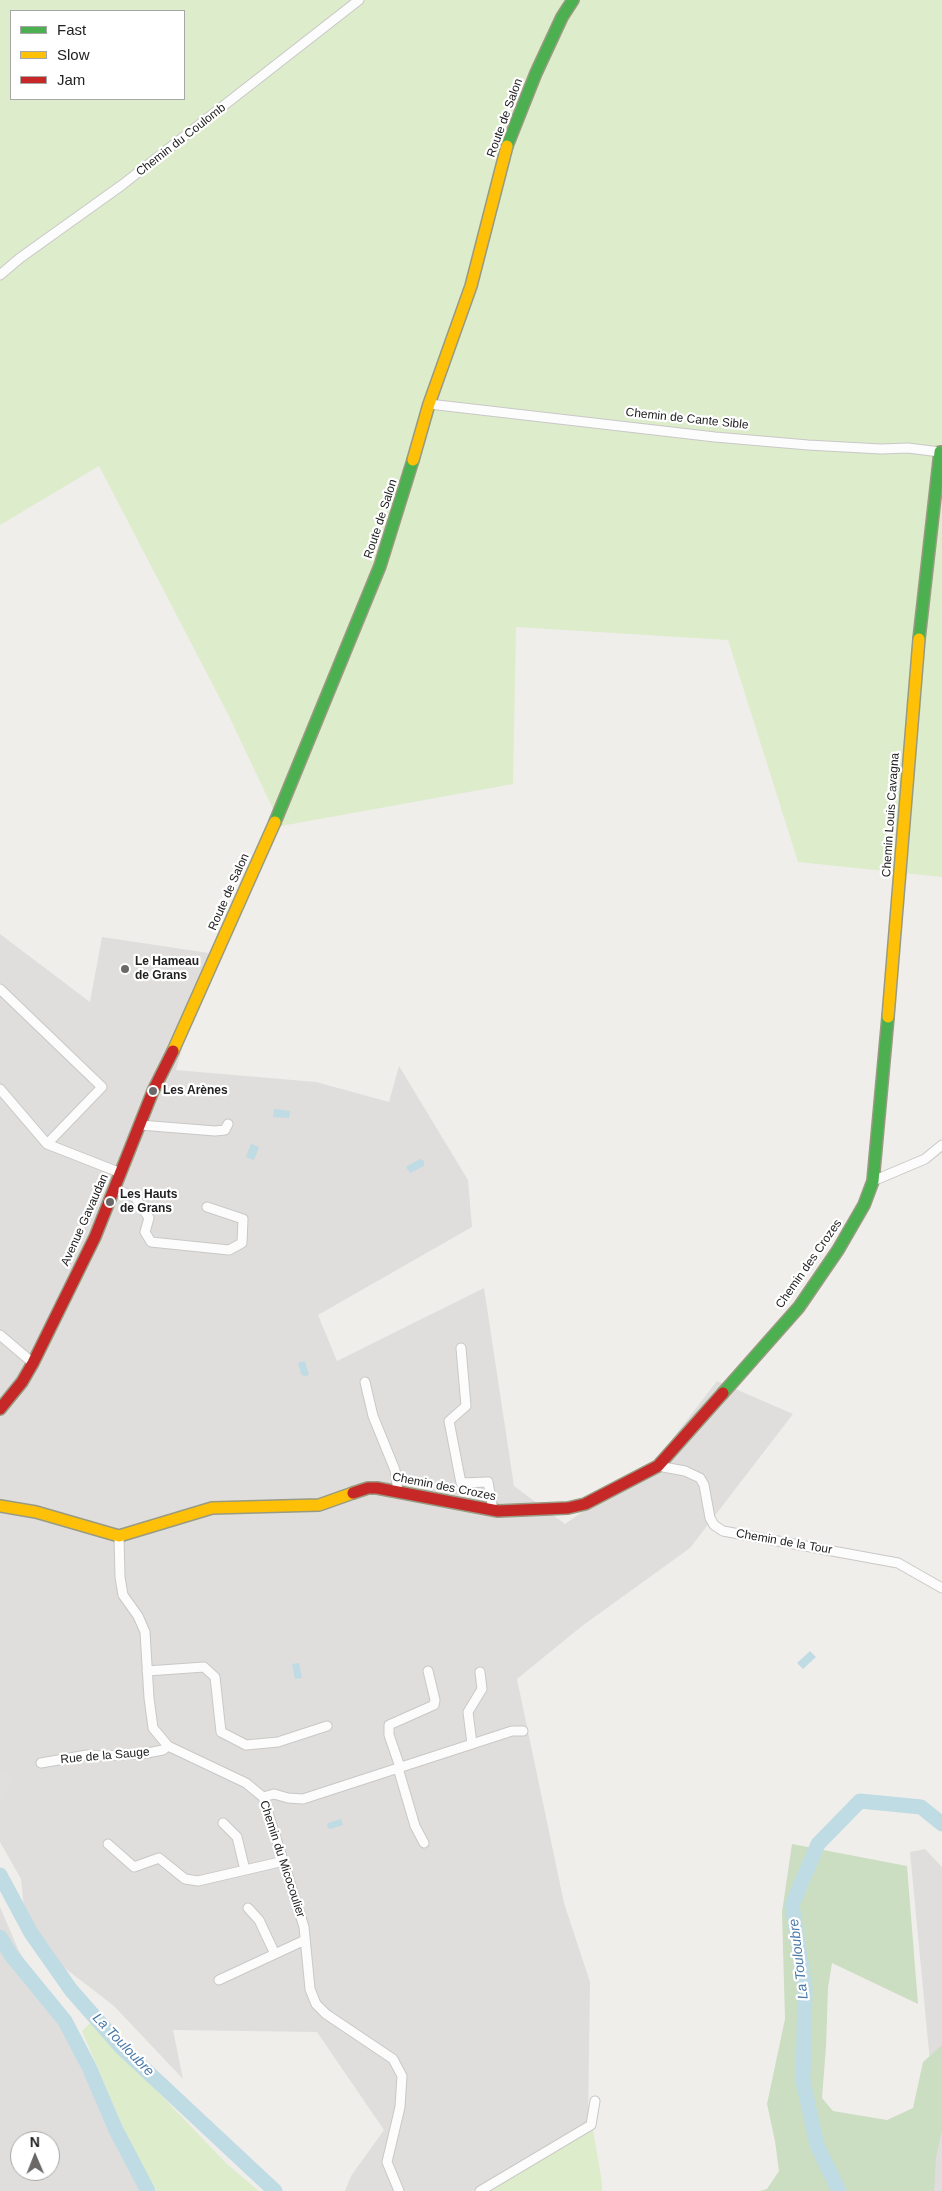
<!DOCTYPE html>
<html>
<head>
<meta charset="utf-8">
<style>
	body { margin:0 }
	#map { position:relative; width:942px; height:2191px; overflow:hidden; background:#f0eeeb; font-family:Arial,sans-serif }
	canvas { display:block }
	.legend { position:absolute; left:10px; top:10px; width:175px; height:90px; box-sizing:border-box; background:#fff; border:1px solid #a7a7a7; margin:0; padding:6px 9px; list-style:none; font-size:15px; color:#222 }
	.legend li { display:flex; align-items:center; gap:10px; height:25px }
	.legend b { width:25px; border:1px solid #a7a7a7 }
	.north { position:absolute; left:10px; top:2131px; width:50px; height:50px; box-sizing:border-box; background:#fff; border:1px solid #a7a7a7; border-radius:50%; rotate:359deg; font-size:14px; font-weight:700; line-height:20px; text-align:center; color:#222 }
	.north::after { content:''; display:block; margin:auto; width:18px; height:22px; background:#6a6968; clip-path:polygon(50% 0,100% 100%,50% 72%,0 100%) }
</style>
</head>
<body>
<div id="map">
<canvas width="942" height="2191"></canvas>
<ul class="legend">
<li><b style="height:6px;background:#4caf50"></b>Fast</li>
<li><b style="height:6px;background:#ffc107"></b>Slow</li>
<li><b style="height:6px;background:#c62828"></b>Jam</li>
</ul>
<div class="north">N</div>
</div>
<script>
const g = document.querySelector('canvas').getContext('2d');
g.lineJoin = 'round';
function paint(path, color) { g.fillStyle = color; g.fill(path, 'evenodd'); }
const shape = rows => new Path2D(rows.map(r => 'M' + r).join(''));
function stroke(path, color, width, dash) { g.strokeStyle = color; g.lineWidth = width; g.lineCap = dash ? 'butt' : 'round'; g.setLineDash(dash || []); g.stroke(path); }
function label(font, color, halo, rows, align = 'center') {
  g.font = font + ' Arial,sans-serif'; g.lineWidth = 4.5; g.setLineDash([]); g.textBaseline = 'middle'; g.strokeStyle = halo; g.fillStyle = color; for (const [text, x, y, turn = 0] of rows) {
    g.save(); g.translate(x, y); g.rotate((+turn || 0) * Math.PI / 180); g.textAlign = isNaN(turn) ? turn : align; if (halo) g.strokeText(text, 0, 0); g.fillText(text, 0, 0); g.restore();
  }
}
paint(shape([
	[0,934,90,1002,102,937,209,953,176,1070,316,1082,389,1102,399,1066,468,1180,472,1227,318,1315,337,1361,484,1288,514,1486,565,1524,656,1460,717,1381,793,1414,690,1548,582,1626,517,1679,564,1903,590,1982,588,2123,473,2191,345,2191,351,2176,384,2130,317,2032,173,2030,183,2079,114,2006,27,1939,21,1879,0,1842],
	[925,1849,942,1867,942,2191,929,2191,931,2073,910,1852],
	[0,1907,18,1949,62,2029,143,2191,0,2191],
	[20,2141,50,2141,50,2171,20,2171]
]), '#dfdedc');
paint(shape([
	[0,0,942,0,942,877,798,862,728,640,516,627,513,784,281,826,228,714,99,466,0,525],
	[11,11,184,11,184,99,11,99],
	[91,2022,227,2164,259,2191,157,2191,134,2153,82,2031],
	[593,2130,602,2182,602,2191,489,2191]
]), '#ddeccb');
paint(shape([
	[792,1844,907,1866,918,2004,832,1963,828,1988,826,2047,822,2098,833,2111,887,2120,913,2108,923,2062,942,2045,942,2131,936,2157,934,2191,760,2191,767,2189,779,2171,775,2141,767,2104,785,2019,782,1912]
]), '#cbdec1');
paint(shape([
	[0,1768,15,1777,0,1805]
]), '#e0dfde');
paint(shape([
	[274,1109,290,1111,289,1118,273,1117],
	[251,1144,259,1147,254,1160,246,1157],
	[420,1159,424,1161,424,1166,410,1173,406,1167],
	[305,1361,309,1375,304,1376,301,1374,298,1363],
	[810,1651,816,1657,803,1669,797,1663],
	[299,1663,302,1678,295,1679,292,1664],
	[341,1819,343,1825,330,1829,327,1827,328,1823]
]), '#bfdbe3');
stroke(shape([
	[0,1875,31,1933,71,1990,122,2048,275,2191],
	[0,1937,11,1955,65,2021,89,2067,116,2130,148,2191],
	[839,2191,817,2145,803,2081,805,1988,792,1905,818,1844,860,1801,921,1807,942,1824]
]), '#bfdbe3', 15);
const street = shape([
	[0,275,20,258,122,185,359,0],
	[429,404,715,437,808,445,881,449,908,448,940,452],
	[0,989,102,1087,47,1144],
	[0,1089,47,1144,121,1173],
	[140,1125,215,1131,225,1130,228,1124],
	[873,1181,925,1159,942,1145],
	[115,1189,135,1197,149,1218,145,1232,151,1242,229,1250,242,1243,243,1219,207,1207],
	[0,1335,33,1363],
	[461,1348,466,1406,449,1421,461,1483,488,1482,493,1510],
	[365,1382,373,1416,395,1470,398,1492],
	[658,1466,685,1471,700,1478,704,1485,710,1518,714,1525,723,1531,898,1563,942,1588],
	[119,1536,120,1577,123,1595,138,1616,145,1632,149,1698,153,1728,168,1746,246,1783,263,1797,304,1927,310,1989,316,2004,326,2014,393,2059,402,2076,400,2107,387,2162,399,2191],
	[147,1671,204,1667,215,1677,221,1732,246,1745,278,1742,327,1726],
	[472,1744,468,1712,482,1689,480,1672],
	[41,1763,87,1755,104,1756,147,1753,163,1750,168,1746],
	[400,1767,389,1735,389,1725,434,1705,435,1700,428,1671],
	[398,1768,415,1826,424,1843],
	[263,1797,274,1794,288,1798,303,1799,512,1731,523,1731],
	[223,1823,237,1837,245,1870],
	[108,1844,134,1867,159,1858,185,1879,198,1881,284,1861],
	[248,1908,259,1920,275,1954],
	[219,1980,305,1940],
	[480,2191,591,2125,595,2101]
]);
const fast = shape([
	[507,146,536,73,562,17,573,0],
	[919,639,940,452,942,452],
	[275,822,380,566,413,460],
	[723,1393,799,1307,838,1250,864,1205,873,1181,888,1017]
]);
const slow = shape([
	[413,460,429,404,471,286,507,146],
	[888,1017,919,639],
	[173,1051,275,822],
	[0,1506,36,1512,119,1536,212,1508,319,1505,353,1493]
]);
const jam = shape([
	[0,1409,22,1382,33,1363,95,1237,153,1091,173,1051],
	[353,1493,368,1488,377,1488,498,1511,568,1508,585,1504,658,1466,723,1393]
]);
stroke(street, '#c9c8c7', 11);
stroke(fast, '#999a82', 14);
stroke(slow, '#999a82', 14);
stroke(jam, '#999a82', 14);
stroke(street, '#fdfcfc', 9);
stroke(fast, '#4caf50', 11);
stroke(slow, '#ffc107', 11);
stroke(jam, '#c62828', 11);
for (const [x, y, r, color] of [
	[125,969,5,"#6a6968"],
	[153,1091,5,"#6a6968"],
	[110,1202,5,"#6a6968"]
]) { const dot = new Path2D(); dot.arc(x, y, r, 0, 2 * Math.PI); g.fillStyle = color; g.fill(dot); stroke(dot, '#fff', 2); }
label('12px', '#222', '#fff', [
	["Route de Salon",505,118,-70],
	["Chemin du Coulomb",181,140,-38],
	["Chemin de Cante Sible",687,419,6],
	["Route de Salon",381,519,-72],
	["Chemin Louis Cavagna",891,815,-86],
	["Route de Salon",229,892,-66],
	["Avenue Gavaudan",85,1220,-66],
	["Chemin des Crozes",809,1264,-55],
	["Chemin des Crozes",444,1487,11],
	["Chemin de la Tour",784,1542,10],
	["Rue de la Sauge",105,1756,-5],
	["Chemin du Micocoulier",282,1859,72]
]);
label('bold 12px', '#222', '#fff', [
	["Le Hameau",135,962],
	["de Grans",135,976],
	["Les Arènes",163,1091],
	["Les Hauts",120,1195],
	["de Grans",120,1209]
], 'left');
label('italic 14px', '#4a7aab', '#fff', [
	["La Touloubre",799,1959,-97],
	["La Touloubre",123,2045,46]
]);
</script>
</body>
</html>
